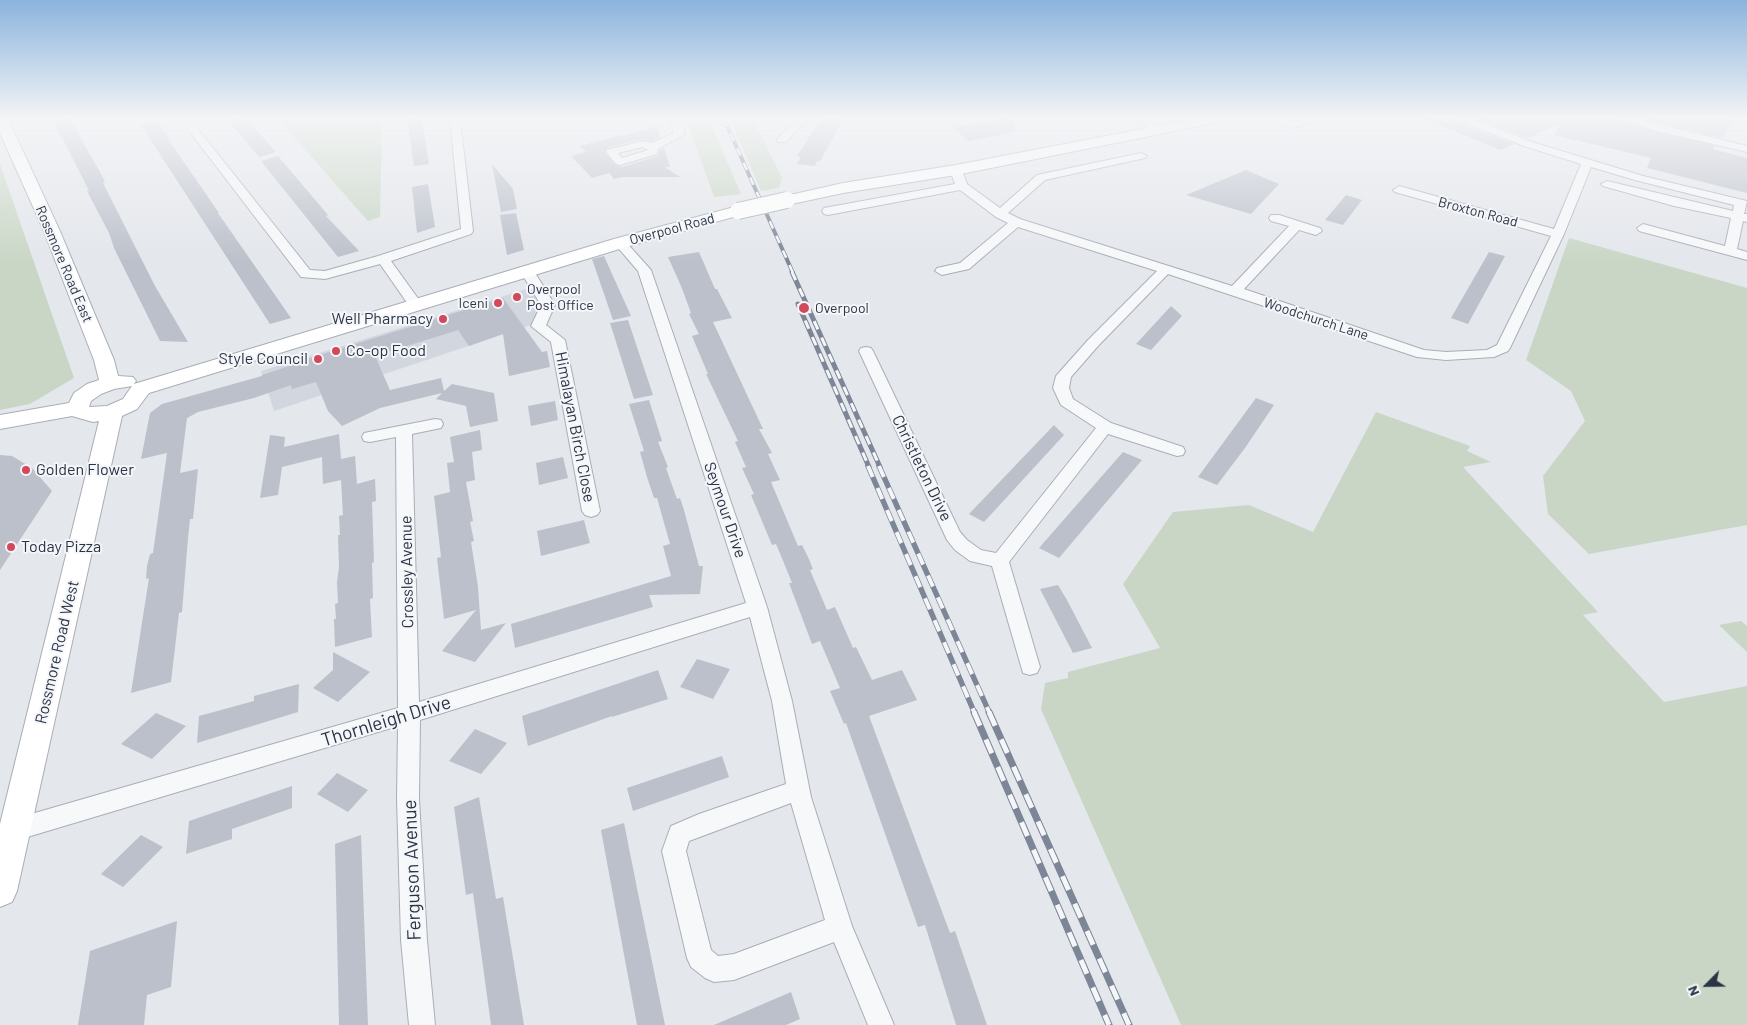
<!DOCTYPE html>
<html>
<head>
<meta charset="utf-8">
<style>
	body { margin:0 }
	#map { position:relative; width:1747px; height:1025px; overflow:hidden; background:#e4e7ec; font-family:Barlow,sans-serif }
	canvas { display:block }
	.north { position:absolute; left:1682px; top:960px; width:50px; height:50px; -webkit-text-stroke:4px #f4f6f9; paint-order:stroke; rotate:247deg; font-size:14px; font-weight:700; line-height:20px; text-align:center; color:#2b3445 }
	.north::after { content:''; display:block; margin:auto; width:18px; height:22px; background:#2b3445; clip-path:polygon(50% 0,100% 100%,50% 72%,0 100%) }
</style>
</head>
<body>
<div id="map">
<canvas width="1747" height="1025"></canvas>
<div class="north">N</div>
</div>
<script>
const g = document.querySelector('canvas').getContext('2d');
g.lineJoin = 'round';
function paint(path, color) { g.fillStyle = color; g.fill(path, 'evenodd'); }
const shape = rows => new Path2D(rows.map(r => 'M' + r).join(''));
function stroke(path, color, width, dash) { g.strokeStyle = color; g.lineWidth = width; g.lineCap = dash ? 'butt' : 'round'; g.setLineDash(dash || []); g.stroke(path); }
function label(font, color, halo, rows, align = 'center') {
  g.font = font + ' Barlow,sans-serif'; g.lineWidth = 4; g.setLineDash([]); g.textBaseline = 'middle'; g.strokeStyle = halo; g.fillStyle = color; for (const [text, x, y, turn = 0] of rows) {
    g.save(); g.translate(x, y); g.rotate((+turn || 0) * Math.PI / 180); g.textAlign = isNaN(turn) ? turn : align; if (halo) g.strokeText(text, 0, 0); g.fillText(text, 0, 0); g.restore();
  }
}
paint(shape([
	[530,288,541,309,531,325,274,411,261,371]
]), '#d2d6de');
paint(shape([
	[278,119,382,119,380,217,368,221],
	[686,119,709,119,741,194,714,197],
	[730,119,753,119,782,178,779,188,761,191],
	[0,164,74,378,30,404,0,410],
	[1569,238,1747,288,1747,525,1589,554,1548,514,1543,476,1585,421,1571,391,1526,360],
	[1376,412,1470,446,1467,451,1491,462,1463,467,1598,612,1583,615,1664,702,1747,686,1747,1025,1181,1025,1041,709,1045,683,1068,678,1068,672,1160,648,1123,584,1173,512,1249,505,1313,532],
	[1741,621,1747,626,1747,652,1719,625]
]), '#c9d6c5');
paint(shape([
	[65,119,70,119,100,172,105,182,103,183,155,286,188,342,160,341,114,248,109,233,87,191,89,191,65,143,53,122],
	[153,119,157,121,170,139,168,139,219,213,218,213,291,318,270,324,141,125],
	[227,119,247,119,276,152,259,157],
	[407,119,422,119,429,164,414,166],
	[821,119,844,119,820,161,817,161,815,166,797,164,801,157,797,156],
	[1001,119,1013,119,1015,132,968,141,953,127],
	[1424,119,1457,119,1459,123,1514,144,1501,150],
	[1478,119,1620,119,1622,123,1715,146,1713,149,1747,158,1747,193,1647,168,1651,158,1554,135,1561,123,1528,138],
	[1645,119,1735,119,1722,138],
	[657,127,660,137,652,141,643,139,607,148,605,153,615,165,621,167,658,156,660,150,664,148,670,167,665,167,680,177,622,177,614,179,609,173,592,178,571,156,586,152,579,146],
	[278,156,328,215,326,216,359,251,338,257,261,161],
	[492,164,513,189,517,209,501,212],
	[1246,170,1279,184,1251,214,1186,195],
	[428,184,435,227,417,233,412,187],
	[1346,195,1362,200,1343,225,1325,220],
	[516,213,524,250,507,255,500,215],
	[699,252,715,289,717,289,732,318,713,322,763,429,759,429,772,453,768,454,780,480,771,482,798,546,802,545,808,557,813,569,810,570,827,610,835,607,853,648,856,647,872,680,902,670,917,700,869,716,950,933,955,931,987,1025,956,1025,925,925,918,927,846,723,844,724,830,691,840,688,820,641,812,644,789,583,792,583,784,563,776,544,772,545,751,495,754,494,742,468,746,467,735,442,738,441,706,374,708,374,692,336,699,334,689,314,691,313,681,286,668,257],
	[1489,252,1505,256,1468,324,1451,318],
	[604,256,631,316,613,320,592,259],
	[503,298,542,352,547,351,550,367,509,376,503,334,469,346,458,330,375,356,390,390,441,378,444,391,452,384,494,393,498,421,470,427,466,406,436,399,442,393,380,408,342,426,328,411,316,382,292,389,291,385,254,398,198,412,187,418,180,473,198,469,193,519,190,519,188,538,182,612,179,613,171,682,131,693,149,578,146,579,147,566,150,554,153,553,167,453,141,459,150,413,162,404,262,376,262,375,308,360,307,359],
	[1171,306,1182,316,1151,350,1136,344],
	[628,320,653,395,634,399,610,323],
	[1256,398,1274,405,1245,448,1217,485,1198,477],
	[649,400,662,441,658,442,668,467,666,468,677,499,680,498,684,510,699,566,703,566,700,594,649,595,653,607,515,648,511,624,671,576,663,546,670,544,657,498,654,498,647,477,640,452,644,451,629,404],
	[555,401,558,420,531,426,528,406],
	[1054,425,1064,435,984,522,969,514],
	[480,430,482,450,472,452,475,480,466,482,473,521,470,522,474,541,471,542,478,587,481,630,506,623,475,662,442,651,476,610,444,619,437,558,441,557,434,496,450,492,447,463,454,462,450,437],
	[339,434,341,459,355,456,357,484,375,479,376,501,372,502,374,562,372,563,373,598,370,599,372,637,335,647,334,619,336,619,335,604,338,603,337,582,339,567,338,535,340,535,339,516,343,515,341,480,323,484,322,457,282,467,278,495,260,498,270,435,285,437,284,447],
	[1123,452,1142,460,1059,558,1039,548],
	[0,455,12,456,32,468,52,491,0,570],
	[563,457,568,478,539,485,536,463],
	[584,520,590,543,541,556,537,531],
	[1058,585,1067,600,1092,648,1073,653,1040,589],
	[333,652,370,672,338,702,313,688,333,670],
	[697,659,730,669,713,699,680,687],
	[658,670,668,699,612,717,612,716,528,746,522,716],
	[299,684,298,712,197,743,199,716,254,701,254,696],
	[156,713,186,726,152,759,121,744],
	[475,729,507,743,481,774,449,761],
	[722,756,729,777,633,811,627,788],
	[337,773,368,790,348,812,317,794],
	[292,786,292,808,232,829,232,839,186,854,189,821],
	[479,797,496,899,503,897,524,1025,491,1025,473,893,466,895,454,807],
	[624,823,638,893,665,1025,637,1025,601,830],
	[141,835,163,847,123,887,101,874],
	[361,835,368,1025,339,1025,335,844],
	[177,921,171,987,147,995,144,1025,78,1025,90,951],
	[791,992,800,1019,786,1025,714,1025]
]), '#bbc0ca');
const minor = shape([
	[180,119,190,119,310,270,325,271,378,256,461,229,450,119,460,119,473,231,471,234,391,261,422,304,420,307,410,307,380,264,325,279,301,277,180,119],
	[670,119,680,119,685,134,658,149,657,154,620,165,616,164,606,152,607,150,643,141,652,143,674,133,670,119],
	[643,147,648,150,622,158,618,153,643,147],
	[797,119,808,119,786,142,778,142,777,140,778,138,797,119],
	[1136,119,1148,119,1164,131,1163,133,1155,133,1136,119],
	[1304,119,1322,119,1321,121,1292,128,1287,125,1288,123,1304,119],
	[1459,119,1473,119,1532,142,1643,176,1747,201,1744,214,1747,214,1747,222,1743,221,1737,249,1747,252,1747,260,1639,231,1637,228,1643,224,1725,246,1731,218,1674,206,1603,186,1601,184,1607,181,1733,211,1734,205,1635,180,1591,167,1564,234,1510,348,1508,351,1494,357,1446,360,1417,357,1168,274,1098,346,1071,377,1069,388,1073,399,1111,423,1183,447,1185,451,1183,455,1177,456,1108,434,1009,562,1040,667,1037,673,1030,675,1023,673,992,566,970,561,955,550,947,540,859,351,861,348,866,347,871,348,873,351,960,532,967,540,981,550,996,553,1096,428,1061,405,1053,388,1056,376,1088,340,1157,271,1018,227,969,269,942,275,935,271,937,268,960,263,1008,223,996,217,960,190,828,215,824,214,822,211,824,208,955,184,950,170,956,167,962,170,967,184,1000,208,1037,175,1141,153,1147,156,1145,158,1045,180,1008,213,1020,219,1232,286,1289,226,1271,221,1269,218,1271,215,1279,215,1320,228,1322,231,1316,235,1299,230,1244,289,1424,350,1446,352,1487,350,1497,345,1551,236,1395,192,1393,190,1399,186,1554,229,1581,164,1524,146,1460,121,1459,119],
	[1622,119,1638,119,1747,146,1747,152,1661,132,1623,121,1622,119],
	[620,239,624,240,651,270,767,607,792,701,811,797,852,926,894,1025,868,1025,834,942,734,980,714,982,705,978,691,967,687,958,662,851,671,826,699,814,786,784,772,701,750,617,420,720,419,799,427,940,435,1025,409,1025,401,940,397,799,398,726,14,841,6,838,2,830,6,822,14,819,398,708,396,437,370,442,364,441,362,437,364,433,435,419,441,420,443,424,441,428,412,434,419,702,746,603,638,271,614,243,620,239],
	[791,803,825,920,734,954,718,956,711,950,686,851,689,841,791,803],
	[527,267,532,268,555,305,546,325,565,340,600,511,597,515,591,517,585,515,582,511,551,342,531,326,541,305,520,271,527,267]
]);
const secondary = shape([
	[0,119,8,119,59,229,114,360,118,376,133,377,136,381,134,384,614,239,738,206,744,208,746,211,744,214,626,247,149,393,137,409,122,416,17,891,12,902,0,907,0,824,99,421,93,422,72,416,0,429,0,415,69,403,74,393,87,384,99,380,94,360,43,229,0,133,0,119],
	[132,386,123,399,107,406,89,407,91,401,101,394,114,389,132,386],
	[1194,119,1222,119,1220,122,1215,123,956,175,843,193,787,205,781,203,779,200,781,197,843,183,956,165,1194,119]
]);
stroke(minor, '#a9aeb7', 2);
stroke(secondary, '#a9aeb7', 2);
paint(minor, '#f7f8fa');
paint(secondary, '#fff');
const railFar3 = shape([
	[724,119,793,273]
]);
const railFar2 = shape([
	[792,272,880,467],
	[798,304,869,467]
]);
const railFar1 = shape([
	[868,466,975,714],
	[879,466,990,714]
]);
const rail = shape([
	[974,712,1109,1025],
	[989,712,1129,1025]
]);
stroke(railFar3, '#7d8696', 4);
stroke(railFar2, '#7d8696', 5);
stroke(railFar1, '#7d8696', 5.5);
stroke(rail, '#7d8696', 7);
stroke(railFar3, '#f4f6f9', 2.5, [8]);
stroke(railFar2, '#f4f6f9', 3, [9]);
stroke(railFar1, '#f4f6f9', 4, [12]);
stroke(rail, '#f4f6f9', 5, [15]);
const secondaryBridge = shape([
	[738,211,787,200]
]);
stroke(secondaryBridge, '#a9aeb7', 18, []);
stroke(secondaryBridge, '#fff', 16);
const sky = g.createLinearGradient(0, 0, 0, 262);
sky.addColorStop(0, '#8bb4dd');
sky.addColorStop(0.45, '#f3f4f6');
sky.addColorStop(1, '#f3f4f600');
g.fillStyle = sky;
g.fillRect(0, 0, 1747, 262);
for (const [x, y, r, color] of [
	[517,297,5,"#d1495b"],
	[498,303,5,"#d1495b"],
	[804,308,6,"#d1495b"],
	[443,319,5,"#d1495b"],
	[336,351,5,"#d1495b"],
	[318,359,5,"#d1495b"],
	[26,470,5,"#d1495b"],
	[11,547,5,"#d1495b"]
]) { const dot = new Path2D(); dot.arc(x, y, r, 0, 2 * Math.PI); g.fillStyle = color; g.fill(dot); stroke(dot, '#f4f6f9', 2); }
label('14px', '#2b3445', '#f4f6f9', [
	["Broxton Road",1478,212,15],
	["Overpool Road",672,229,-15],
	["Rossmore Road East",64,264,67],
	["Woodchurch Lane",1316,319,18]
]);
label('14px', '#2b3445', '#f4f6f9', [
	["Overpool",527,289],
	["Post Office",527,305],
	["Iceni",488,303,"right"],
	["Overpool",815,308]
], 'left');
label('16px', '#2b3445', '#f4f6f9', [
	["Well Pharmacy",433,319,"right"],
	["Co-op Food",346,351],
	["Style Council",308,359,"right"],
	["Golden Flower",36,470],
	["Today Pizza",21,547]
], 'left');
label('16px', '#2b3445', '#f4f6f9', [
	["Himalayan Birch Close",575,427,79],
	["Christleton Drive",922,468,64],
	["Seymour Drive",725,510,71],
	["Crossley Avenue",407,572,-91],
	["Rossmore Road West",57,652,-77]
]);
label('19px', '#2b3445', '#f4f6f9', [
	["Thornleigh Drive",386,721,-17],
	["Ferguson Avenue",412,870,-92]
]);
</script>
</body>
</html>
